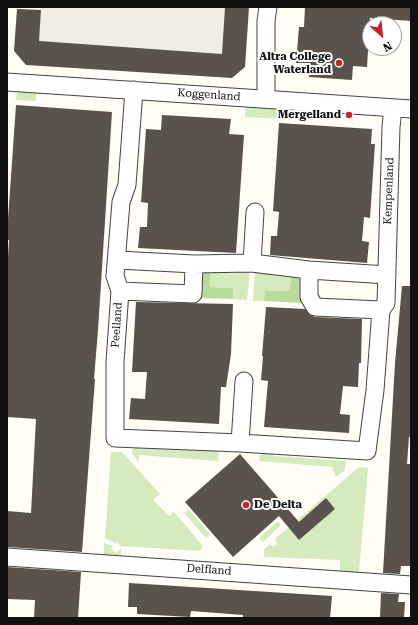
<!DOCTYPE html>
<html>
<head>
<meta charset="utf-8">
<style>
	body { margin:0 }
	#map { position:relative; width:418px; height:625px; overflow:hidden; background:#fffdf5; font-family:"Roboto Serif",serif }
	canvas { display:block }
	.frame { position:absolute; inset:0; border:8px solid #111; pointer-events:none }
	.north { position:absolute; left:362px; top:16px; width:40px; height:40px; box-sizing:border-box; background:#fff; border:1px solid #a0a0a0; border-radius:50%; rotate:153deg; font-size:11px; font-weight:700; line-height:16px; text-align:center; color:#111 }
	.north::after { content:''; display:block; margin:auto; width:14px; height:18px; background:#c4262e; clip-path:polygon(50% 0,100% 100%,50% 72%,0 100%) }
</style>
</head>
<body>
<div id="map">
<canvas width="418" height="625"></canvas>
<div class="frame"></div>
<div class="north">N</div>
</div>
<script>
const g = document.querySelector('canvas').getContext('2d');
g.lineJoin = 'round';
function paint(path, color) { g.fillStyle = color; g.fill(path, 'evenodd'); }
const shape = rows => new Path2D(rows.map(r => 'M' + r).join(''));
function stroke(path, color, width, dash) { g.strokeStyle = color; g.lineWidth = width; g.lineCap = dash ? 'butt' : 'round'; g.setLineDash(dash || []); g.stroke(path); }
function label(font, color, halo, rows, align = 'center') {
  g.font = font + ' "Roboto Serif",serif'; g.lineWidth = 4; g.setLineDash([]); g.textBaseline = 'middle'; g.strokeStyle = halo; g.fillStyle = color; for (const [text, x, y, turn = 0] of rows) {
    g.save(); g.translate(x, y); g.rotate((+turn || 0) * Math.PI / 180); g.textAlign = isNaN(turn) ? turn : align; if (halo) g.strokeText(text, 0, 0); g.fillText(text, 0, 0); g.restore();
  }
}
paint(shape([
	[17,91,36,91,36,101,16,100],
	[246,105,285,108,284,119,245,117],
	[210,267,250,269,247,300,233,299,233,288,209,287],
	[255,269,292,274,289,291,265,291,264,301,253,301],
	[136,447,208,451,209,447,216,447,219,452,218,461,139,455,139,462,133,455,132,450],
	[260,451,274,451,274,456,346,461,345,470,336,477,332,467,259,461],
	[111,452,122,452,160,494,153,500,169,516,174,512,203,546,200,551,120,546,117,542,115,543,105,538],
	[359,467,368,468,359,572,340,573,340,560,264,557,264,549,270,544,273,547,277,544,275,539],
	[188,509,210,534,206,538,184,513],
	[278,521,281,525,263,542,259,538],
	[104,543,113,546,111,548,116,553,121,548,121,557,104,557]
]), '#d5ebbd');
paint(shape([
	[210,267,210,287,233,288,233,299,198,298,199,269],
	[292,274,305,276,304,303,264,301,265,291,289,291]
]), '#b9dc9c');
paint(shape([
	[41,7,225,7,222,50,224,57,218,54,124,47,36,44,39,38]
]), '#f1ede2');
paint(shape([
	[225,7,249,7,245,67,232,78,26,65,14,51,17,9,41,10,39,41,222,54],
	[305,7,411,7,411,21,370,18,367,67,353,66,352,80,309,77,310,63,296,63,299,27,304,27],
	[16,105,112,112,98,330,94,379,95,379,82,552,7,547,7,511,31,513,36,419,7,417,7,274,9,240,7,240,7,233],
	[162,115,231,119,229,134,244,135,236,253,138,248,140,227,147,227,148,203,141,202,146,129,161,130],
	[279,123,372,129,371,144,375,144,370,218,364,217,362,241,369,242,367,263,270,255,271,236,277,236,279,212,273,211],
	[402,286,411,286,411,437,409,437,407,464,411,464,411,566,401,566,400,574,383,573,395,363],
	[136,302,233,304,231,354,226,387,221,387,219,424,129,419,131,398,145,399,147,372,132,372],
	[266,307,305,309,310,315,315,317,362,319,361,363,359,363,358,387,343,386,340,414,350,415,349,433,264,427,268,381,261,380,263,356,262,356],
	[240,454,299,522,326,498,335,509,299,540,279,516,233,557,185,502],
	[7,567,81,572,78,618,34,618,35,600,7,599],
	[129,583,332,596,330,618,243,618,243,615,191,611,190,617,137,614,137,607,128,607],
	[381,593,399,594,398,602,405,602,404,618,380,618]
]), '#5a524d');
const minor = shape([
	[7,82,411,109],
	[134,90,127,185,121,202,115,276,120,291,115,362,115,438,240,443,367,451,375,390,381,310,386,303,391,127,393,108],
	[266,99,266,21,268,7],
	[118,260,194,264,252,263,309,270,387,275],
	[252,263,255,212],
	[309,270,309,297,315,307,381,310],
	[120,291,193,294,194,264],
	[240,443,244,381],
	[7,557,411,585]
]);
stroke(minor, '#444', 19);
stroke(minor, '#fff', 17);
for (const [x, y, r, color] of [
	[339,63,4,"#c4262e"],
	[349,115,4,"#c4262e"],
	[246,505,4,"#c4262e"]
]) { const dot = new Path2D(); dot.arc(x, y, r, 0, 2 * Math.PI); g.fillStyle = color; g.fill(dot); stroke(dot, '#fff', 1.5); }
label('bold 11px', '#111', '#fff', [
	["Altra College",331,57],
	["Waterland",331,70],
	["Mergelland",341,115],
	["De Delta",254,505,"left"]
], 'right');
label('11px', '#111', '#fff', [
	["Koggenland",209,95,4],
	["Kempenland",389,191,-88],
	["Peelland",117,325,-86],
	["Delfland",209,570,4]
]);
</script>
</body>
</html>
